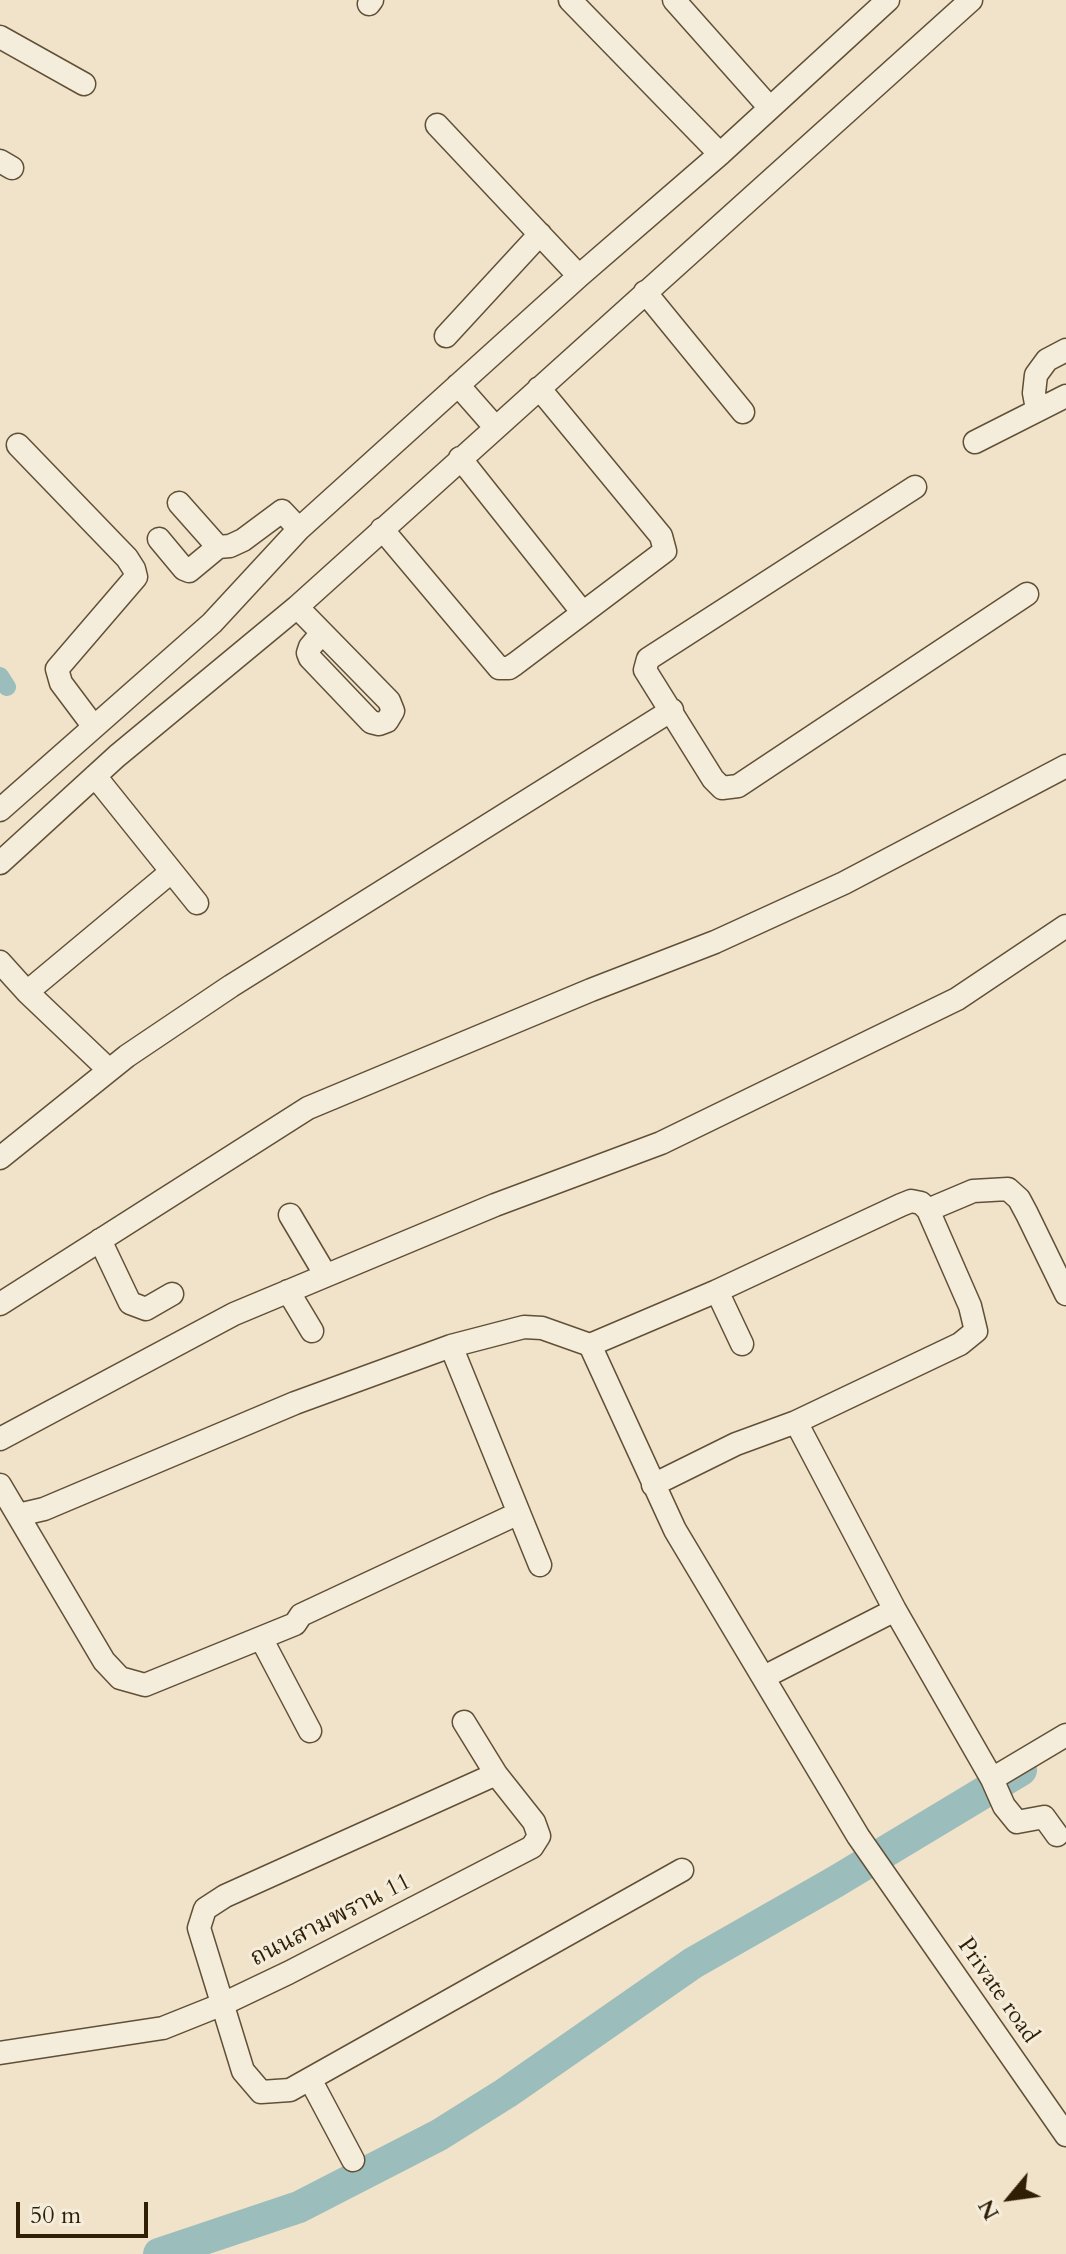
<!DOCTYPE html>
<html>
<head>
<meta charset="utf-8">
<style>
	body { margin:0 }
	#map { position:relative; width:1066px; height:2254px; overflow:hidden; background:#f0e3c9; font-family:Cardo,serif }
	canvas { display:block }
	.north { position:absolute; left:970px; top:2158px; width:80px; height:80px; -webkit-text-stroke:6px #f5eddc; paint-order:stroke; rotate:241deg; font-size:22px; font-weight:700; line-height:32px; text-align:center; color:#311f05 }
	.north::after { content:''; display:block; margin:auto; width:28px; height:36px; background:#311f05; clip-path:polygon(50% 0,100% 100%,50% 72%,0 100%) }
	.scale { position:absolute; left:16px; top:2202px; width:132px; height:36px; box-sizing:border-box; border:4px solid #311f05; border-top:0; padding-left:10px; font-size:24px; line-height:28px; white-space:nowrap; color:#311f05; -webkit-text-stroke:6px #f5eddc; paint-order:stroke }
</style>
</head>
<body>
<div id="map">
<canvas width="1066" height="2254"></canvas>
<div class="north">N</div>
<div class="scale">50 m</div>
</div>
<script>
const g = document.querySelector('canvas').getContext('2d');
g.lineJoin = 'round';
const shape = rows => new Path2D(rows.map(r => 'M' + r).join(''));
function stroke(path, color, width, dash) { g.strokeStyle = color; g.lineWidth = width; g.lineCap = dash ? 'butt' : 'round'; g.setLineDash(dash || []); g.stroke(path); }
function label(font, color, halo, rows, align = 'center') {
  g.font = font + ' Cardo,"Noto Serif Thai",serif'; g.lineWidth = 6; g.setLineDash([]); g.textBaseline = 'middle'; g.strokeStyle = halo; g.fillStyle = color; for (const [text, x, y, turn = 0] of rows) {
    g.save(); g.translate(x, y); g.rotate((+turn || 0) * Math.PI / 180); g.textAlign = isNaN(turn) ? turn : align; if (halo) g.strokeText(text, 0, 0); g.fillText(text, 0, 0); g.restore();
  }
}
stroke(shape([
	[0,676,7,687]
]), '#9bbdbc', 18);
stroke(shape([
	[159,2254,299,2207,439,2135,506,2093,693,1963,835,1882,1021,1770]
]), '#9bbdbc', 32);
const minor = shape([
	[570,0,720,154],
	[674,0,770,108],
	[369,4,372,0],
	[0,37,84,84],
	[437,125,579,276],
	[0,161,12,168],
	[645,292,743,412],
	[446,336,540,234],
	[458,385,495,427],
	[1037,409,1034,393,1036,375,1047,360,1066,350],
	[975,442,1066,396],
	[18,445,127,558,134,569,136,577,57,669,61,683,94,727],
	[460,458,583,613],
	[915,487,648,659,645,670,713,779,722,788,738,786,1027,594],
	[179,503,218,547,230,546,243,540,282,511,299,529],
	[382,529,499,668,509,668,515,664,665,551,661,536,539,388],
	[159,539,184,569,189,571,218,547],
	[297,607,389,701,393,711,387,721,379,724,371,722,310,658,308,653,310,647,322,633],
	[95,776,197,903],
	[0,810,212,623,299,529,579,276,720,154,888,0],
	[0,863,117,756,297,607,971,0],
	[0,962,27,992,109,1070],
	[27,992,171,872],
	[0,1158,127,1056,231,986,672,710],
	[928,1210,973,1191,1008,1189,1019,1199,1027,1214,1066,1294],
	[290,1215,325,1274],
	[100,1240,130,1303,146,1309,172,1294],
	[288,1291,312,1331],
	[717,1291,742,1344],
	[0,1304,308,1108,591,990,715,942,844,883,1066,766],
	[590,1345,717,1291,901,1205,911,1201,921,1203,928,1210,970,1306,976,1331,960,1344,796,1422],
	[451,1346,540,1565],
	[0,1439,234,1314,495,1205,661,1143,957,999,1066,926],
	[0,1485,104,1661,120,1678,145,1685,295,1624,301,1615,519,1513],
	[653,1485,736,1444,796,1422,895,1610,992,1779,1004,1806,1017,1822,1044,1817,1057,1835],
	[18,1515,44,1509,295,1403,451,1346,524,1327,542,1328,590,1345,675,1530,858,1836,1066,2135],
	[261,1638,310,1731],
	[764,1677,895,1610],
	[496,1774,225,1896,205,1909,199,1928,243,2071,261,2092,290,2090,682,1870],
	[992,1779,1066,1735],
	[0,2053,163,2028,223,2004,288,1973,532,1847,539,1836,534,1822,496,1774,464,1722],
	[310,2079,353,2160]
]);
stroke(minor, '#615036', 25);
stroke(minor, '#f5eddc', 22);
label('24px', '#311f05', '#f5eddc', [
	["ถนนสามพราน 11",331,1921,-27],
	["Private road",997,1991,55]
]);
</script>
</body>
</html>
